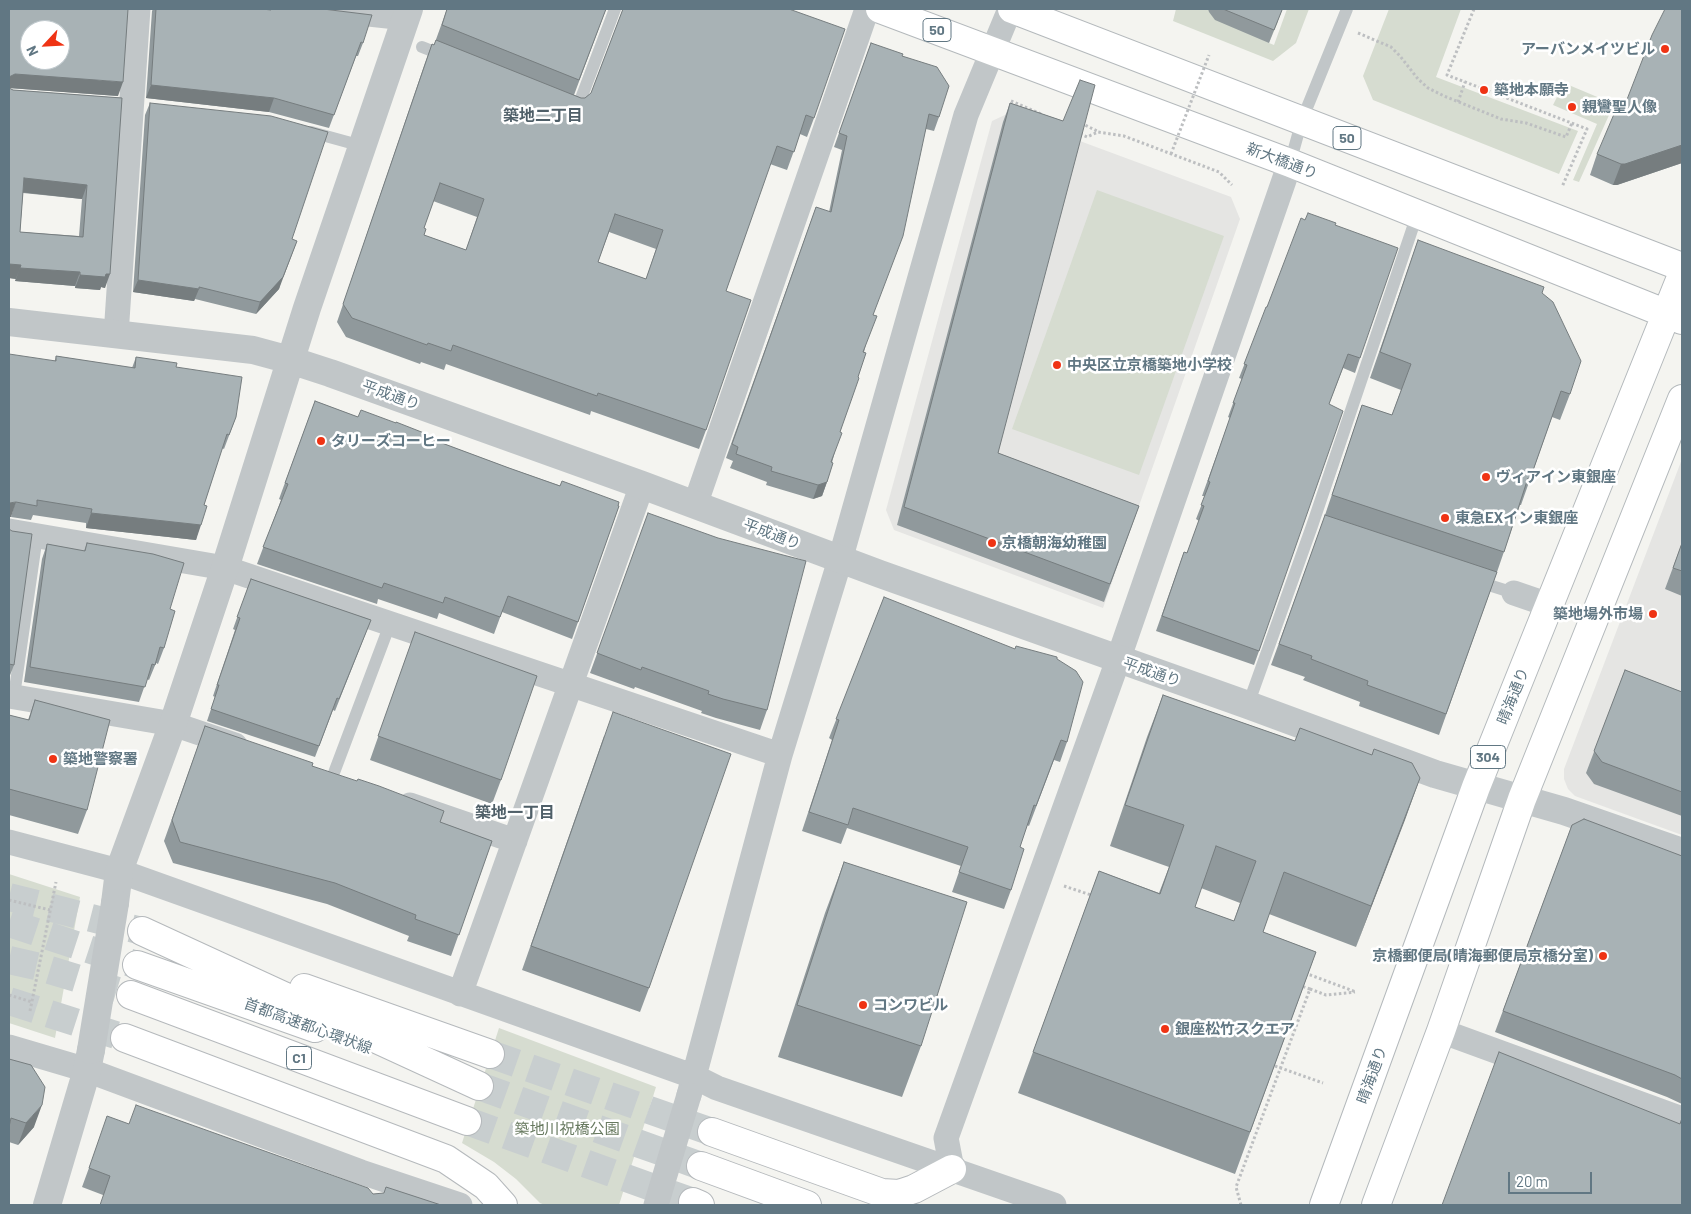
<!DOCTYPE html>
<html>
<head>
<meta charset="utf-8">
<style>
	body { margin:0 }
	#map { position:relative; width:1691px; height:1214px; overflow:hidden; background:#f4f4f0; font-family:Barlow,sans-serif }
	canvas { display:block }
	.frame { position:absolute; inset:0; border:10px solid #617783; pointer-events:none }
	.north { position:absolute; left:20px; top:20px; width:50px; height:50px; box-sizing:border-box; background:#fff; border:1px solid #c0c9cd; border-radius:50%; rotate:245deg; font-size:14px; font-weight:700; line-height:20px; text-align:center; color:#617783 }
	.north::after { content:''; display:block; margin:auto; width:18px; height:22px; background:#ef3314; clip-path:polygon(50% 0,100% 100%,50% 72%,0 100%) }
	.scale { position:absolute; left:1508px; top:1172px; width:84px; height:22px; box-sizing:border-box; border:2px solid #617783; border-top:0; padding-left:6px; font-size:15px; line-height:18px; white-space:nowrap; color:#617783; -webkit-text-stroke:4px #fff; paint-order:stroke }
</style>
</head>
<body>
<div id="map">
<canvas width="1691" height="1214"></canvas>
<div class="frame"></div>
<div class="north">N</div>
<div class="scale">20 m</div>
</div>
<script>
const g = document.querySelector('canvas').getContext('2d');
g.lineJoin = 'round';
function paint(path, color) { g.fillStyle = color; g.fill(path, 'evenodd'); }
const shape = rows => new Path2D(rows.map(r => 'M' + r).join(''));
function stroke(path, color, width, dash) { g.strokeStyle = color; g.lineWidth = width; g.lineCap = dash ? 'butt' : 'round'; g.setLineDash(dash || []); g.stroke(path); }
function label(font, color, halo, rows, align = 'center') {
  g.font = font + ' Barlow,"Noto Sans JP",sans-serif'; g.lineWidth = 5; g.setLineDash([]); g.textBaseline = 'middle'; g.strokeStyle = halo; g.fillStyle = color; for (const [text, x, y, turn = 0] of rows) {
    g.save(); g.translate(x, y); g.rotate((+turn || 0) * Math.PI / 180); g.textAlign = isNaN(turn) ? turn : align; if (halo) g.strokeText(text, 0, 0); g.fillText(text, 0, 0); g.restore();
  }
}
paint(shape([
	[1007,114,1231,197,1240,219,1103,608,894,530,886,510,992,121],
	[1682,459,1682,835,1575,796,1568,789,1564,779,1564,769]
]), '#e5e5e3');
paint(shape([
	[1176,9,1278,9,1274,20,1278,22,1269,43,1274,45,1287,9,1309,9,1296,43,1273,61,1173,21],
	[1389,9,1461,9,1436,77,1578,131,1559,174,1373,100,1363,76],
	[1564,83,1614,104,1579,182,1573,180,1597,124,1553,105],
	[1097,190,1224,236,1139,475,1012,429],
	[9,874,80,897,55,1038,9,1023],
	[499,1028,656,1087,619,1205,545,1205,540,1203,516,1179,494,1162,462,1143]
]), '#d6dcd0');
stroke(shape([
	[9,897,142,931],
	[9,923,137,965],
	[9,960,40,967,131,995],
	[9,1001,125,1038],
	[490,1054,712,1132],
	[479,1086,701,1166],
	[467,1121,693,1202]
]), '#c8cecf', 28, [28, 14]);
const primary = shape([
	[880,9,1290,163,1682,320],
	[1012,9,1682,267],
	[1324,1205,1476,787,1682,275],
	[1376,1205,1441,1031,1522,799,1682,399]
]);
const motorway = shape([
	[142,931,479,1086],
	[137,965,315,1028],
	[304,988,490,1054],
	[131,995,467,1121],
	[125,1038,446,1159,486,1186,503,1205],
	[712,1132,882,1193,899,1194,914,1189,952,1169],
	[701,1166,807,1205],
	[693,1202,700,1205]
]);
stroke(primary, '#b4b9bc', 30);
stroke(motorway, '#b5b9bc', 30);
stroke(shape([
	[1474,9,1447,75,1587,129,1562,187],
	[1358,33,1391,47,1400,56,1418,79,1428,88,1444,96,1501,119,1526,123,1566,137,1572,123],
	[1011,101,1041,114],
	[1458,102,1465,82],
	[1081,123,1097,131],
	[1080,134,1087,137,1098,132,1124,136,1219,172,1232,185],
	[1064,886,1094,896],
	[9,900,50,910],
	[1305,973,1356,992],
	[1310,989,1326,995,1355,992],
	[9,995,32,1002],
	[30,1011,56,882],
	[1275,1066,1323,1083],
	[1241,1205,1236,1187,1310,989,1301,986]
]), '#bdbfc1', 3, [2.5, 2.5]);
stroke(shape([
	[422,47,445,56],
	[573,107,577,109,615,9],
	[311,132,362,146],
	[1290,163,1302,120,1347,9],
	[1476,581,1514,593],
	[14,696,37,536],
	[1248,705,1312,526,1417,215],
	[332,778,390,624]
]), '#c1c6c8', 12);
stroke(shape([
	[322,9,406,18],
	[116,335,138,9],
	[695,505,867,9],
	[9,531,225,568,780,755],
	[1514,593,1549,605],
	[9,696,173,724,235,745],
	[410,805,515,841],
	[9,842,119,871,695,1077,717,1088,1054,1205],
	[460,994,642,485],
	[1441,1031,1682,1119],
	[9,1047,87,1070,361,1172,460,1205],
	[689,1095,780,755,840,560,966,115,1010,9],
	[952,1169,946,1138,1118,660,1290,163]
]), '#c1c6c8', 25);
stroke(shape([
	[9,322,253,350,290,360,330,373,642,485,880,574,1248,705,1435,774,1564,811,1682,852],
	[115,903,119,871,173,724,225,568,307,308,409,9],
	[47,1205,87,1070,91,1050]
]), '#c1c6c8', 28);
stroke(primary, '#fff', 28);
stroke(motorway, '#fff', 28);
stroke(shape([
	[1171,154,1209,55]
]), '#bdbfc1', 3, [2.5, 2.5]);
stroke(shape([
	[656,1205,689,1095]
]), '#c1c6c8', 25);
stroke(shape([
	[91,1050,115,903]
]), '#c1c6c8', 28);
paint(shape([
	[9,9,118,96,9,88,13,90,122,98,105,288,101,287,100,290,75,288,75,286,15,281,16,279,9,278],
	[23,193,82,199,79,236,20,232],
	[153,9,262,9,271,10,363,43,358,56,356,56,329,128,269,112,146,98,152,11],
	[447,9,606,9,574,95,581,98,585,98,591,93,623,9,814,118,807,137,800,134,787,170,770,164,726,291,706,430,699,449,591,411,590,415,446,364,444,370,421,362,420,364,346,337,337,322,425,63,432,44,434,45],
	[433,201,477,217,466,250,424,235,424,228],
	[609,232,656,249,646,279,598,262],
	[1208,9,1281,9,1282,10,1269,43,1215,20,1209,12],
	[1682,9,1682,163,1617,185,1613,185,1590,175,1597,154],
	[871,43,902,56,939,117,934,131,926,129,873,315,858,377,840,432,827,482,822,496,813,499,766,485,767,482,730,468,733,461,726,458,816,207,829,212,842,150,834,147],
	[150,103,292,239,279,289,256,314,195,299,194,301,133,292,145,115],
	[1010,103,1063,121,998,453,1139,506,1104,602,897,525,1003,122],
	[1305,220,1335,225,1360,358,1355,373,1343,368,1329,404,1259,651,1254,665,1156,631,1184,552,1187,553,1199,521,1196,519,1205,496,1202,496,1230,418,1228,417,1242,379,1239,378,1267,307],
	[1418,240,1542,293,1570,394,1560,420,1552,417,1521,505,1520,505,1497,572,1439,735,1359,706,1360,702,1303,680,1305,677,1271,665,1323,521,1362,405,1392,415,1401,390,1370,378],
	[56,356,132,368,136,357,176,367,236,417,224,449,222,448,204,505,196,540,86,528,86,523,33,515,31,520,11,517],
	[315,401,358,417,423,436,509,468,619,506,572,639,502,612,494,634,439,613,437,619,378,599,377,604,257,564,281,500,279,499],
	[648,513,767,710,760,730,716,718,701,713,702,711,635,687,634,689,590,673],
	[9,529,14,665,9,678],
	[87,543,170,609,164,648,158,664,156,663,149,680,147,679,139,702,24,682,42,559,47,544,84,551],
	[1682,543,1682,596,1665,589],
	[251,579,371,620,335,711,333,710,315,757,207,721,215,697,213,696,235,630,233,629],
	[884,597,1067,742,1060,762,1054,760,1029,826,1027,825,1020,847,1011,890,1004,909,952,892,961,866,847,828,841,844,802,831,832,740,829,738],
	[415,632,501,780,492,804,370,760],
	[1625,670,1682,692,1682,816,1594,784,1586,773],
	[1163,695,1295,741,1420,778,1356,947,1269,914,1263,932,1316,952,1235,1174,1018,1093,1099,871,1159,893,1169,867,1110,846,1147,737],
	[1201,888,1240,903,1234,921,1195,907],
	[35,700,87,810,78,834,9,815,9,715,28,720],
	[205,726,312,766,440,822,492,841,451,956,407,941,409,936,327,904,173,863,164,841],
	[604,736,649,988,640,1012,522,970],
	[1572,825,1682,856,1682,1104,1667,1097,1495,1032],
	[844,862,921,1046,902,1097,778,1057,825,913],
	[9,1059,34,1127,18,1145,9,1142],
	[129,1124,373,1194,441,1205,103,1195,82,1187,101,1135]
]), '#90999c');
paint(shape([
	[15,74,123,82,118,96,9,88,9,77],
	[151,85,274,98,269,112,146,98],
	[1682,145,1682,163,1617,185,1613,185,1621,164],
	[24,178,87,185,82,199,19,192],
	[297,241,279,289,256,314,260,302],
	[9,264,21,265,16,279,9,278],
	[20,268,80,272,75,286,15,281],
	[106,274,110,274,105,288,101,287,100,290,75,288,80,275],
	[138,280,199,289,194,301,133,292],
	[827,482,822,496,813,499,818,485],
	[16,502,11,517,9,517,9,503],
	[91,513,201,525,196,540,86,528],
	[1420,778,1405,820,1356,947,1371,906],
	[42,1105,34,1127,18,1145,26,1123]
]), '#767d7f');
const building = shape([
	[9,9,128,9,123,82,15,74,9,77,9,9],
	[30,30,60,30,60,60,30,60,30,30],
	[156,9,262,9,271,10,271,9,323,9,372,15,363,43,361,42,334,115,274,98,151,85,156,9],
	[447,9,606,9,579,80,442,25,447,9],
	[623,9,789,9,845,29,814,118,806,115,794,152,777,146,726,291,751,300,706,430,598,393,597,396,453,345,451,351,428,343,427,345,352,318,343,304,432,44,434,45,436,40,581,98,585,98,591,93,623,9],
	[440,183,484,199,466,250,424,235,426,229,424,228,440,183],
	[615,214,663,230,646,279,598,262,615,214],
	[1223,9,1281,9,1282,10,1274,30,1223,9],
	[1665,9,1682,9,1682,145,1625,164,1621,164,1597,154,1620,100,1626,102,1652,35,1665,9],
	[871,43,903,54,902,56,937,67,949,86,939,117,929,114,903,236,873,315,877,316,863,352,866,353,858,377,859,378,852,398,840,432,842,433,831,462,833,463,827,482,818,485,771,471,772,467,736,454,738,447,732,444,816,207,831,212,847,136,839,133,871,43],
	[1080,80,1095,85,998,453,1139,506,1110,584,904,507,1010,103,1063,121,1080,80],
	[9,88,13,90,122,98,110,274,106,274,105,277,80,275,80,272,20,268,21,265,9,264,9,88],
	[24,178,87,185,83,237,20,232,24,178],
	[150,103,271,116,328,132,292,239,297,241,283,277,260,302,199,287,199,289,138,280,150,103],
	[1308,213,1336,223,1335,225,1398,248,1360,358,1348,354,1329,404,1343,411,1259,651,1162,616,1184,552,1187,553,1204,506,1201,505,1210,482,1208,481,1235,403,1233,403,1247,365,1244,364,1266,307,1267,307,1301,218,1305,220,1308,213],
	[1418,240,1544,287,1542,293,1553,302,1581,361,1570,394,1561,391,1530,479,1528,478,1504,552,1332,495,1362,405,1392,415,1411,364,1380,352,1418,240],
	[9,354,56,361,56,356,135,368,136,357,177,363,176,367,242,377,236,417,229,435,227,434,204,505,207,506,201,525,91,513,92,509,37,500,37,506,16,502,9,503,9,354],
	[315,401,358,417,361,410,396,423,396,422,424,433,423,436,509,468,560,486,562,481,619,502,618,506,619,506,578,622,508,596,500,617,445,597,443,603,384,583,382,588,263,547,288,484,285,483,315,401],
	[648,513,718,538,806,561,767,710,723,699,708,694,709,691,642,667,641,670,597,653,648,513],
	[1325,515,1497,572,1446,714,1367,685,1368,681,1311,659,1312,656,1279,644,1325,515],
	[9,529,12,531,32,534,14,665,9,664,9,529],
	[87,543,153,554,184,563,170,609,175,611,164,648,160,647,155,665,152,664,145,687,30,667,47,544,85,551,87,543],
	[1682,543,1682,571,1673,568,1682,543],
	[251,579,371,620,339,699,337,698,319,746,211,709,219,685,217,685,240,618,237,617,251,579],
	[884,597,1015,649,1016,646,1057,657,1057,659,1076,671,1083,682,1067,742,1061,740,1036,806,1034,805,1020,847,1024,849,1011,890,959,872,968,847,853,808,848,825,809,812,839,720,836,719,884,597],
	[415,632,537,676,501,780,378,736,415,632],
	[1625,670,1682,692,1682,792,1602,762,1594,751,1625,670],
	[1163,695,1295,741,1300,728,1372,755,1374,749,1412,763,1420,778,1371,906,1284,872,1263,932,1316,952,1250,1132,1033,1052,1099,871,1160,894,1184,825,1125,805,1163,695],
	[1216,846,1256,861,1234,921,1195,907,1216,846],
	[35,700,110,720,87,810,9,789,9,715,29,720,35,700],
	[613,712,731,754,649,988,531,946,613,712],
	[205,726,313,763,312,766,357,781,358,779,379,786,444,811,440,822,492,841,459,935,415,919,416,915,335,883,180,842,172,820,205,726],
	[1584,819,1682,856,1682,1079,1675,1075,1503,1011,1572,825,1584,819],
	[844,862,967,902,921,1046,797,1005,844,862],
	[1499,1052,1680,1124,1682,1118,1682,1205,1442,1205,1499,1052],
	[9,1059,31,1065,45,1087,42,1105,26,1123,11,1118,9,1127,9,1059],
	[136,1105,368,1188,373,1194,384,1193,386,1187,441,1205,100,1205,110,1176,89,1168,107,1116,129,1124,136,1105]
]);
paint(building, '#a8b2b5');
stroke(building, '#767d7f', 1);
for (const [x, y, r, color] of [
	[1665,49,5,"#ef3314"],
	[1484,90,5,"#ef3314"],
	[1572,107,5,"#ef3314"],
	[1057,365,5,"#ef3314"],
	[321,441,5,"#ef3314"],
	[1486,477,5,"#ef3314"],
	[1445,518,5,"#ef3314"],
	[992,543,5,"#ef3314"],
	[1653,614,5,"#ef3314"],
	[53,759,5,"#ef3314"],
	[1603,956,5,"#ef3314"],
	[863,1005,5,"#ef3314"],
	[1165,1029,5,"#ef3314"]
]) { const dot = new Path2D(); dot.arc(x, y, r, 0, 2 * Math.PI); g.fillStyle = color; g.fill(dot); stroke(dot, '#fff', 2); }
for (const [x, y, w] of [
	[937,30,28],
	[1347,138,28],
	[1488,757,35],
	[299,1058,25]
]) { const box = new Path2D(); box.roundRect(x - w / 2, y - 11.5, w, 23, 4); g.fillStyle = '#fff'; g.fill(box); stroke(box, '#617783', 1); }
label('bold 14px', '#617783', null, [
	["50",937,30],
	["50",1347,138],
	["304",1488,757],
	["C1",299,1058]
]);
label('bold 15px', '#617783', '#fff', [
	["アーバンメイツビル",1655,49,"right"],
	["築地本願寺",1494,90],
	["親鸞聖人像",1582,107],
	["中央区立京橋築地小学校",1067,365],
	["タリーズコーヒー",331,441],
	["ヴィアイン東銀座",1496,477],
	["東急EXイン東銀座",1455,518],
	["京橋朝海幼稚園",1002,543],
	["築地場外市場",1643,614,"right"],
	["築地警察署",63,759],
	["京橋郵便局(晴海郵便局京橋分室)",1593,956,"right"],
	["コンワビル",873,1005],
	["銀座松竹スクエア",1175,1029]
], 'left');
label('15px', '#617783', '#fff', [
	["新大橋通り",1282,161,21],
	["平成通り",391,395,20],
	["平成通り",772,534,21],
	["平成通り",1152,672,19],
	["晴海通り",1513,696,-68],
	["首都高速都心環状線",308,1026,20],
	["晴海通り",1372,1075,-70]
]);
label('15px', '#687a60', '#fff', [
	["築地川祝橋公園",567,1129]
]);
label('bold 16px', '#4f5f68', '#fff', [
	["築地二丁目",543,116],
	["築地一丁目",515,813]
]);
</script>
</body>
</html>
